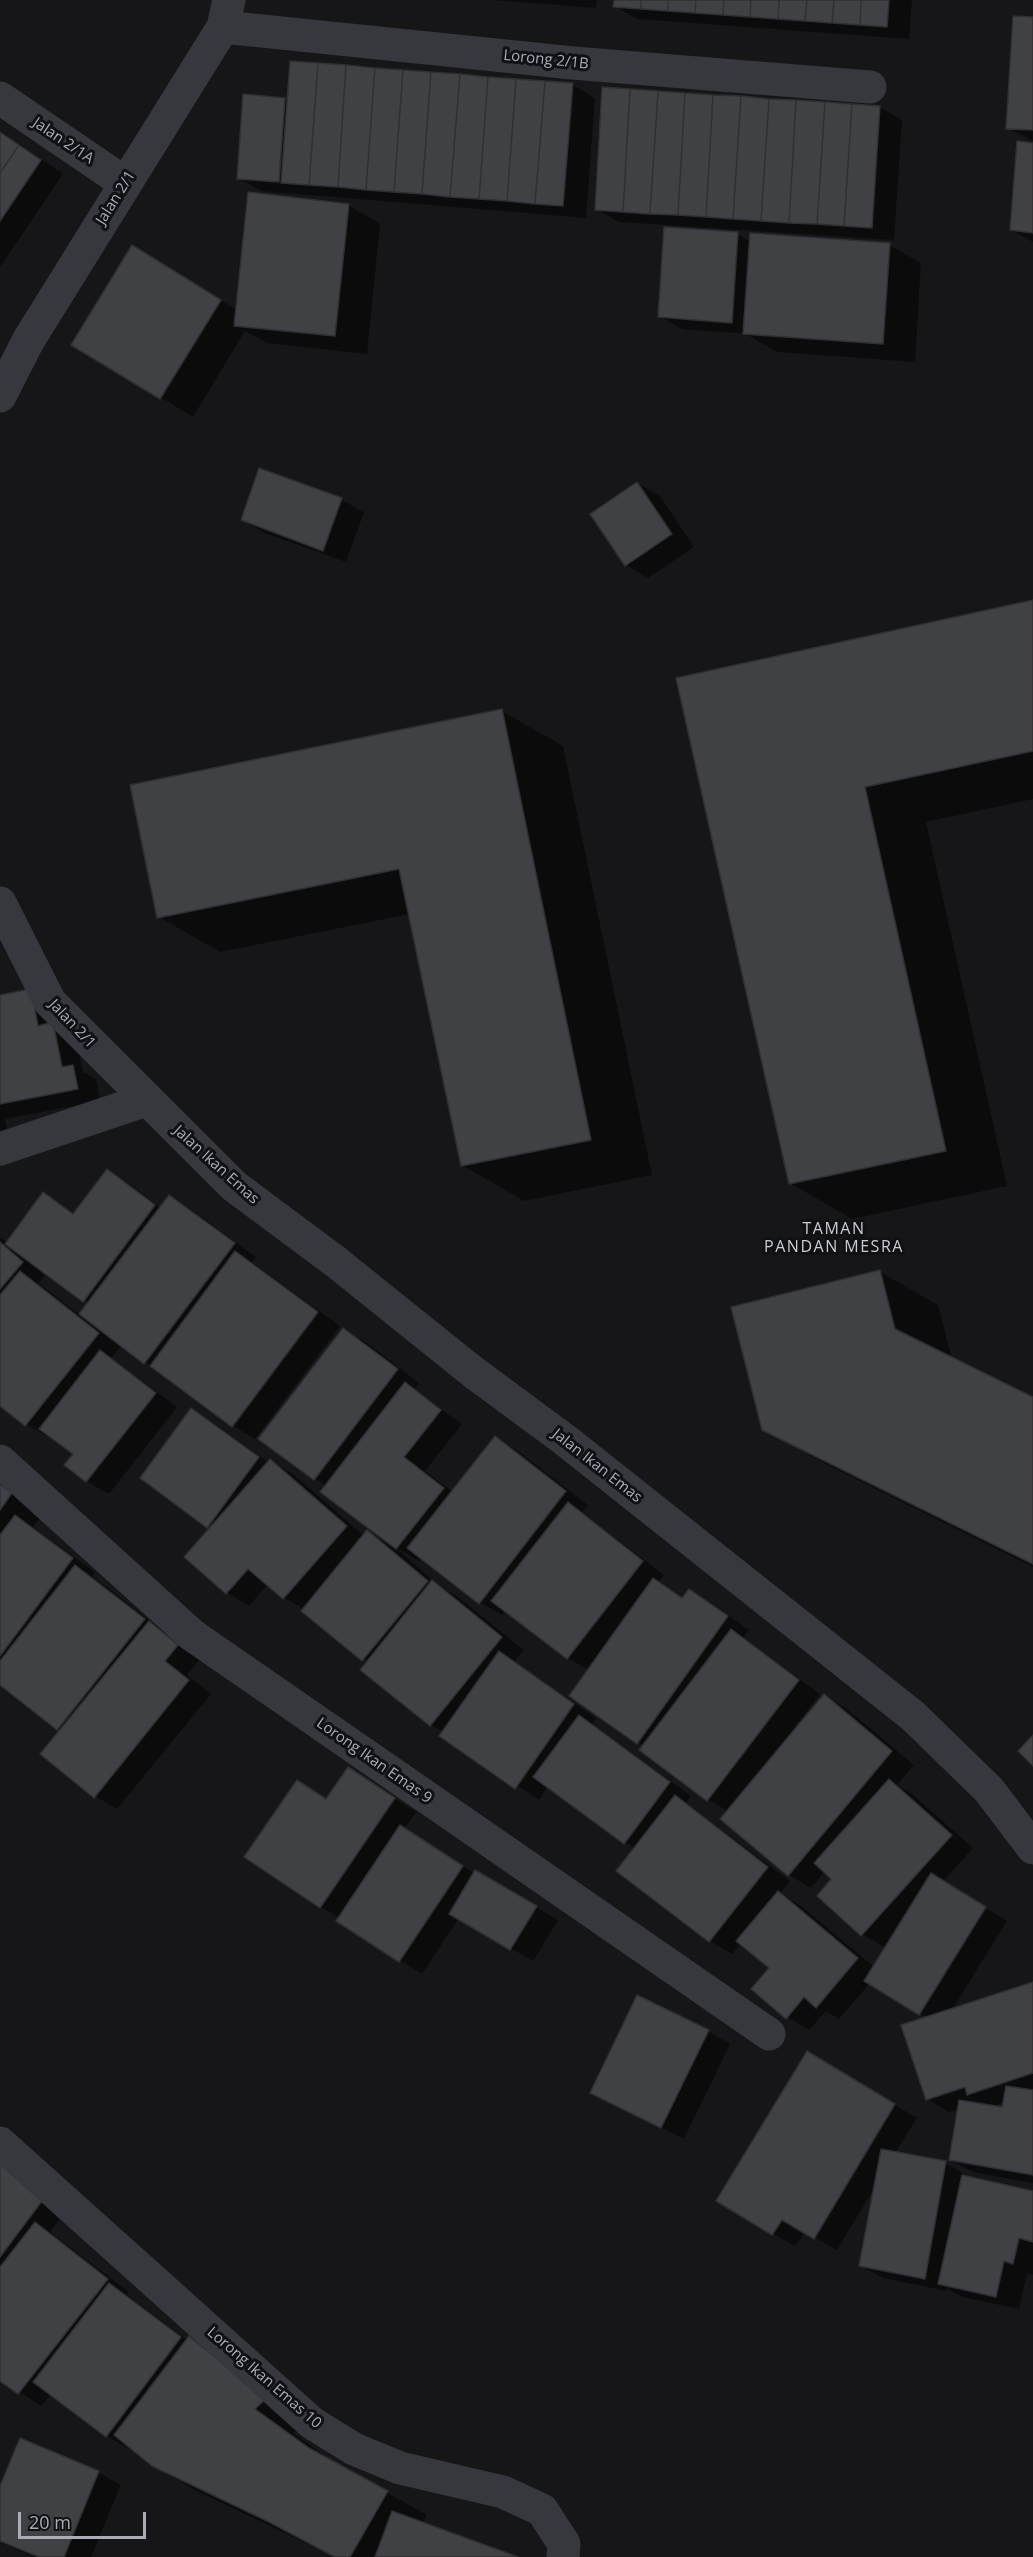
<!DOCTYPE html>
<html>
<head>
<meta charset="utf-8">
<style>
	body { margin:0 }
	#map { position:relative; width:1033px; height:2557px; overflow:hidden; background:#161618; font-family:"Open Sans",sans-serif }
	canvas { display:block }
	.scale { position:absolute; left:18px; top:2512px; width:128px; height:27px; box-sizing:border-box; border:3px solid #a8adb8; border-top:0; padding-left:8px; font-size:18px; line-height:21px; white-space:nowrap; color:#a8adb8; -webkit-text-stroke:4px #111113; paint-order:stroke }
</style>
</head>
<body>
<div id="map">
<canvas width="1033" height="2557"></canvas>
<div class="scale">20 m</div>
</div>
<script>
const g = document.querySelector('canvas').getContext('2d');
g.lineJoin = 'round';
function paint(path, color) { g.fillStyle = color; g.fill(path, 'evenodd'); }
const shape = rows => new Path2D(rows.map(r => 'M' + r).join(''));
function stroke(path, color, width, dash) { g.strokeStyle = color; g.lineWidth = width; g.lineCap = dash ? 'butt' : 'round'; g.setLineDash(dash || []); g.stroke(path); }
function label(font, color, halo, rows, align = 'center') {
  g.font = font + ' "Open Sans",sans-serif'; g.lineWidth = 6; g.setLineDash([]); g.textBaseline = 'middle'; g.strokeStyle = halo; g.fillStyle = color; for (const [text, x, y, turn = 0] of rows) {
    g.save(); g.translate(x, y); g.rotate((+turn || 0) * Math.PI / 180); g.textAlign = isNaN(turn) ? turn : align; if (halo) g.strokeText(text, 0, 0); g.fillText(text, 0, 0); g.restore();
  }
}
paint(shape([
	[493,0,597,0,596,8],
	[615,0,912,0,909,39,637,19,615,6],
	[1033,19,1033,141,1008,128],
	[573,85,595,98,586,218,261,191,238,178,285,99,288,101],
	[880,107,902,120,894,240,619,222,596,209],
	[0,131,63,174,0,267],
	[1033,144,1033,242,1011,230],
	[348,205,380,224,367,354,267,343,245,331,193,417,73,344,165,266,237,310],
	[737,234,751,242,889,245,921,263,915,362,777,352,746,334,682,329,659,316],
	[260,470,342,500,364,512,346,562,265,533,243,520],
	[637,483,660,496,694,547,648,578,626,565],
	[1033,602,1033,799,926,822,1007,1186,852,1219,790,1183,678,679],
	[502,711,563,746,652,1175,524,1201,462,1165,410,914,220,952,159,917],
	[30,991,76,1037,83,1072,96,1079,100,1101,5,1119,8,1135,0,1137,0,996],
	[107,1171,129,1184,161,1208,169,1197,192,1210,256,1257,252,1262,340,1326,255,1439,233,1426,122,1345,111,1358,177,1407,109,1494,86,1481,75,1454,50,1435,48,1437,26,1424,0,1404,0,1237,7,1243,44,1194,75,1214],
	[39,1268,89,1303,80,1315,38,1283,45,1276,38,1269],
	[880,1272,938,1305,952,1359,1033,1399,1033,1567,822,1462,763,1429],
	[343,1330,366,1342,419,1383,414,1390,462,1424,425,1471,453,1492,495,1438,518,1451,588,1505,582,1512,664,1575,658,1583,684,1598,689,1591,712,1604,749,1630,743,1638,820,1694,792,1731,794,1733,825,1696,847,1709,914,1765,897,1785,911,1793,973,1848,943,1882,1007,1921,952,2010,1033,1984,1033,2183,973,2172,950,2160,959,2109,949,2112,927,2099,927,2018,870,1983,839,2019,826,2011,809,2030,787,2017,771,1967,741,1943,732,1954,710,1941,618,1871,635,1849,548,1786,539,1800,441,1735,444,1732,431,1725,362,1670,368,1662,304,1609,284,1598,268,1584,249,1606,227,1593,186,1557,211,1528,208,1526,191,1410,214,1423,269,1463,270,1461,293,1474,364,1536,367,1532,388,1544,389,1542,327,1486,315,1479],
	[395,1547,419,1561,422,1558,479,1602,502,1615,505,1610,567,1658,589,1670,638,1742,644,1746,641,1750,708,1800,728,1811,789,1875,811,1888,825,1871,834,1879,862,1934,886,1948,874,1967,801,1906,780,1894,790,1881,686,1803,691,1796,592,1724,596,1718,514,1662,524,1650,455,1595,439,1586],
	[982,2102,990,2106,975,2104],
	[1004,2102,1003,2109,991,2107],
	[0,1481,44,1513,33,1527,95,1572,92,1576,200,1659,187,1675,211,1694,117,1809,95,1796,61,1730,0,1683],
	[348,1769,416,1812,404,1829,474,1873,476,1872,558,1920,533,1961,459,1918,422,1974,338,1921,340,1918,321,1907,327,1800],
	[708,2031,730,2044,684,2139,592,2092],
	[830,2066,917,2118,895,2153,945,2163,968,2176,967,2178,1033,2193,1033,2275,1027,2273,1019,2309,962,2297,947,2288,947,2291,883,2278,861,2266,875,2187,837,2250,805,2232,795,2246,773,2234],
	[0,2154,69,2207,50,2232,129,2292,127,2295,187,2340,189,2338,229,2361,305,2423,293,2433,341,2467,427,2515,422,2524,514,2557,335,2557,193,2489,152,2465,131,2447,129,2449,107,2436,51,2394,41,2406,0,2379],
	[20,2440,99,2473,121,2485,91,2557,34,2557,0,2542,0,2490]
]), '#0007');
const building = shape([
	[614,0,641,0,641,9,613,7,614,0],
	[641,0,668,0,668,11,641,9,641,0],
	[668,0,696,0,695,13,668,11,668,0],
	[696,0,724,0,723,15,695,13,696,0],
	[724,0,751,0,750,17,723,15,724,0],
	[751,0,779,0,778,19,750,17,751,0],
	[779,0,807,0,805,21,778,19,779,0],
	[807,0,834,0,832,23,805,21,807,0],
	[834,0,861,0,860,25,832,23,834,0],
	[861,0,889,0,887,27,860,25,861,0],
	[1013,16,1033,17,1033,130,1006,129,1013,16],
	[290,61,318,63,309,185,281,183,290,61],
	[318,63,346,65,338,187,309,185,318,63],
	[346,65,375,68,366,190,338,187,346,65],
	[375,68,403,70,394,192,366,190,375,68],
	[403,70,431,72,422,194,394,192,403,70],
	[431,72,460,74,450,197,422,194,431,72],
	[460,74,488,77,479,199,450,197,460,74],
	[488,77,516,79,507,201,479,199,488,77],
	[516,79,545,81,535,204,507,201,516,79],
	[545,81,573,83,563,206,535,204,545,81],
	[602,87,630,89,623,212,595,210,602,87],
	[630,89,658,91,650,214,623,212,630,89],
	[658,91,685,93,678,215,650,214,658,91],
	[685,93,713,95,706,217,678,215,685,93],
	[243,94,285,98,279,182,237,179,243,94],
	[713,95,741,96,733,219,706,217,713,95],
	[741,96,769,99,761,221,733,219,741,96],
	[769,99,796,100,789,223,761,221,769,99],
	[796,100,825,102,817,224,789,223,796,100],
	[825,102,852,104,844,226,817,224,825,102],
	[852,104,880,106,872,228,844,226,852,104],
	[0,132,19,145,0,173,0,132],
	[1017,141,1033,143,1033,233,1010,230,1017,141],
	[19,145,41,160,0,221,0,173,19,145],
	[248,192,349,204,335,336,234,326,248,192],
	[664,227,738,232,732,323,658,317,664,227],
	[750,233,890,243,883,344,743,334,750,233],
	[132,245,221,300,160,399,71,345,132,245],
	[259,468,342,498,323,551,241,520,259,468],
	[637,482,672,534,625,566,590,514,637,482],
	[1033,600,1033,751,865,787,946,1151,789,1184,676,678,1033,600],
	[502,709,591,1140,461,1166,399,869,157,918,130,785,502,709],
	[31,989,38,1026,53,1022,62,1067,73,1065,78,1089,0,1104,0,995,31,989],
	[107,1169,155,1205,83,1302,5,1244,43,1192,73,1214,107,1169],
	[169,1195,235,1243,144,1364,79,1314,169,1195],
	[0,1242,23,1262,0,1289,0,1242],
	[235,1251,318,1312,232,1427,150,1366,235,1251],
	[880,1270,895,1329,1033,1397,1033,1564,762,1430,731,1307,880,1270],
	[20,1271,99,1333,25,1426,0,1406,0,1295,20,1271],
	[343,1328,398,1369,314,1480,258,1439,343,1328],
	[100,1350,156,1393,86,1482,64,1465,73,1454,39,1429,100,1350],
	[405,1382,441,1410,404,1457,444,1488,396,1549,320,1492,405,1382],
	[191,1408,259,1457,207,1528,140,1478,191,1408],
	[495,1436,566,1491,479,1604,407,1548,495,1436],
	[270,1459,347,1526,283,1599,248,1569,226,1594,184,1557,270,1459],
	[0,1484,12,1493,0,1510,0,1484],
	[568,1502,643,1561,567,1659,491,1601,568,1502],
	[15,1515,73,1558,0,1656,0,1535,15,1515],
	[367,1530,428,1581,362,1661,301,1611,367,1530],
	[75,1565,145,1619,57,1730,0,1685,0,1661,75,1565],
	[653,1578,682,1598,689,1589,728,1616,637,1744,569,1696,653,1578],
	[432,1580,502,1637,430,1726,360,1670,432,1580],
	[149,1621,178,1645,165,1661,189,1680,94,1798,40,1754,149,1621],
	[731,1629,799,1680,707,1801,639,1750,731,1629],
	[499,1651,574,1704,515,1789,439,1736,499,1651],
	[824,1694,892,1751,788,1876,720,1819,824,1694],
	[579,1715,670,1782,624,1844,533,1777,579,1715],
	[1033,1735,1033,1766,1018,1751,1033,1735],
	[348,1767,395,1798,320,1908,244,1857,297,1780,326,1799,348,1767],
	[889,1779,952,1835,861,1936,817,1896,831,1879,814,1863,889,1779],
	[675,1795,768,1867,709,1942,616,1871,675,1795],
	[400,1825,463,1866,399,1962,336,1921,400,1825],
	[475,1870,537,1906,510,1950,449,1914,475,1870],
	[931,1873,986,1907,919,2015,864,1981,931,1873],
	[778,1891,858,1958,816,2008,804,1997,786,2019,751,1989,769,1968,736,1941,778,1891],
	[1033,1982,1033,2073,967,2095,965,2087,926,2100,901,2025,1033,1982],
	[637,1995,709,2030,661,2128,590,2093,637,1995],
	[807,2051,895,2104,814,2239,782,2220,772,2235,716,2201,807,2051],
	[1006,2086,1033,2090,1033,2175,949,2160,959,2100,1002,2107,1006,2086],
	[881,2149,946,2161,925,2279,859,2266,881,2149],
	[0,2157,48,2193,0,2257,0,2157],
	[962,2175,1033,2191,1033,2242,1019,2238,1013,2264,1004,2261,996,2297,938,2284,962,2175],
	[35,2222,108,2279,18,2394,0,2381,0,2267,35,2222],
	[109,2283,181,2337,106,2437,33,2382,109,2283],
	[189,2336,266,2399,255,2409,309,2448,388,2491,350,2557,335,2557,269,2522,152,2466,114,2435,189,2336],
	[20,2438,99,2471,64,2557,39,2557,0,2541,0,2486,20,2438],
	[392,2511,518,2557,375,2557,392,2511]
]);
paint(building, '#404145');
stroke(building, '#303034', 1.5);
stroke(shape([
	[223,27,573,63,870,87],
	[0,98,125,183],
	[0,396,28,341,223,27,229,0],
	[0,903,50,1002,234,1186,336,1262,473,1372,565,1440,913,1716,989,1790,1033,1848],
	[0,1149,146,1100],
	[0,1461,192,1635,769,2034],
	[0,2143,312,2423,354,2449,400,2468,503,2492,542,2510,564,2544,563,2557]
]), '#37383d', 33);
label('15px', '#a8adb8', '#111113', [
	["Lorong 2/1B",546,60,6],
	["Jalan 2/1A",63,141,34],
	["Jalan 2/1",116,198,-58],
	["Jalan 2/1",72,1024,47],
	["Jalan Ikan Emas",216,1165,42],
	["Jalan Ikan Emas",597,1466,38],
	["Lorong Ikan Emas 9",374,1761,35],
	["Lorong Ikan Emas 10",264,2378,41]
]);
g.letterSpacing = '1.5px';
label('16px', '#c9ccd4', '#111113', [
	["TAMAN",834,1229],
	["PANDAN MESRA",834,1247]
]);
g.letterSpacing = '0px';
</script>
</body>
</html>
